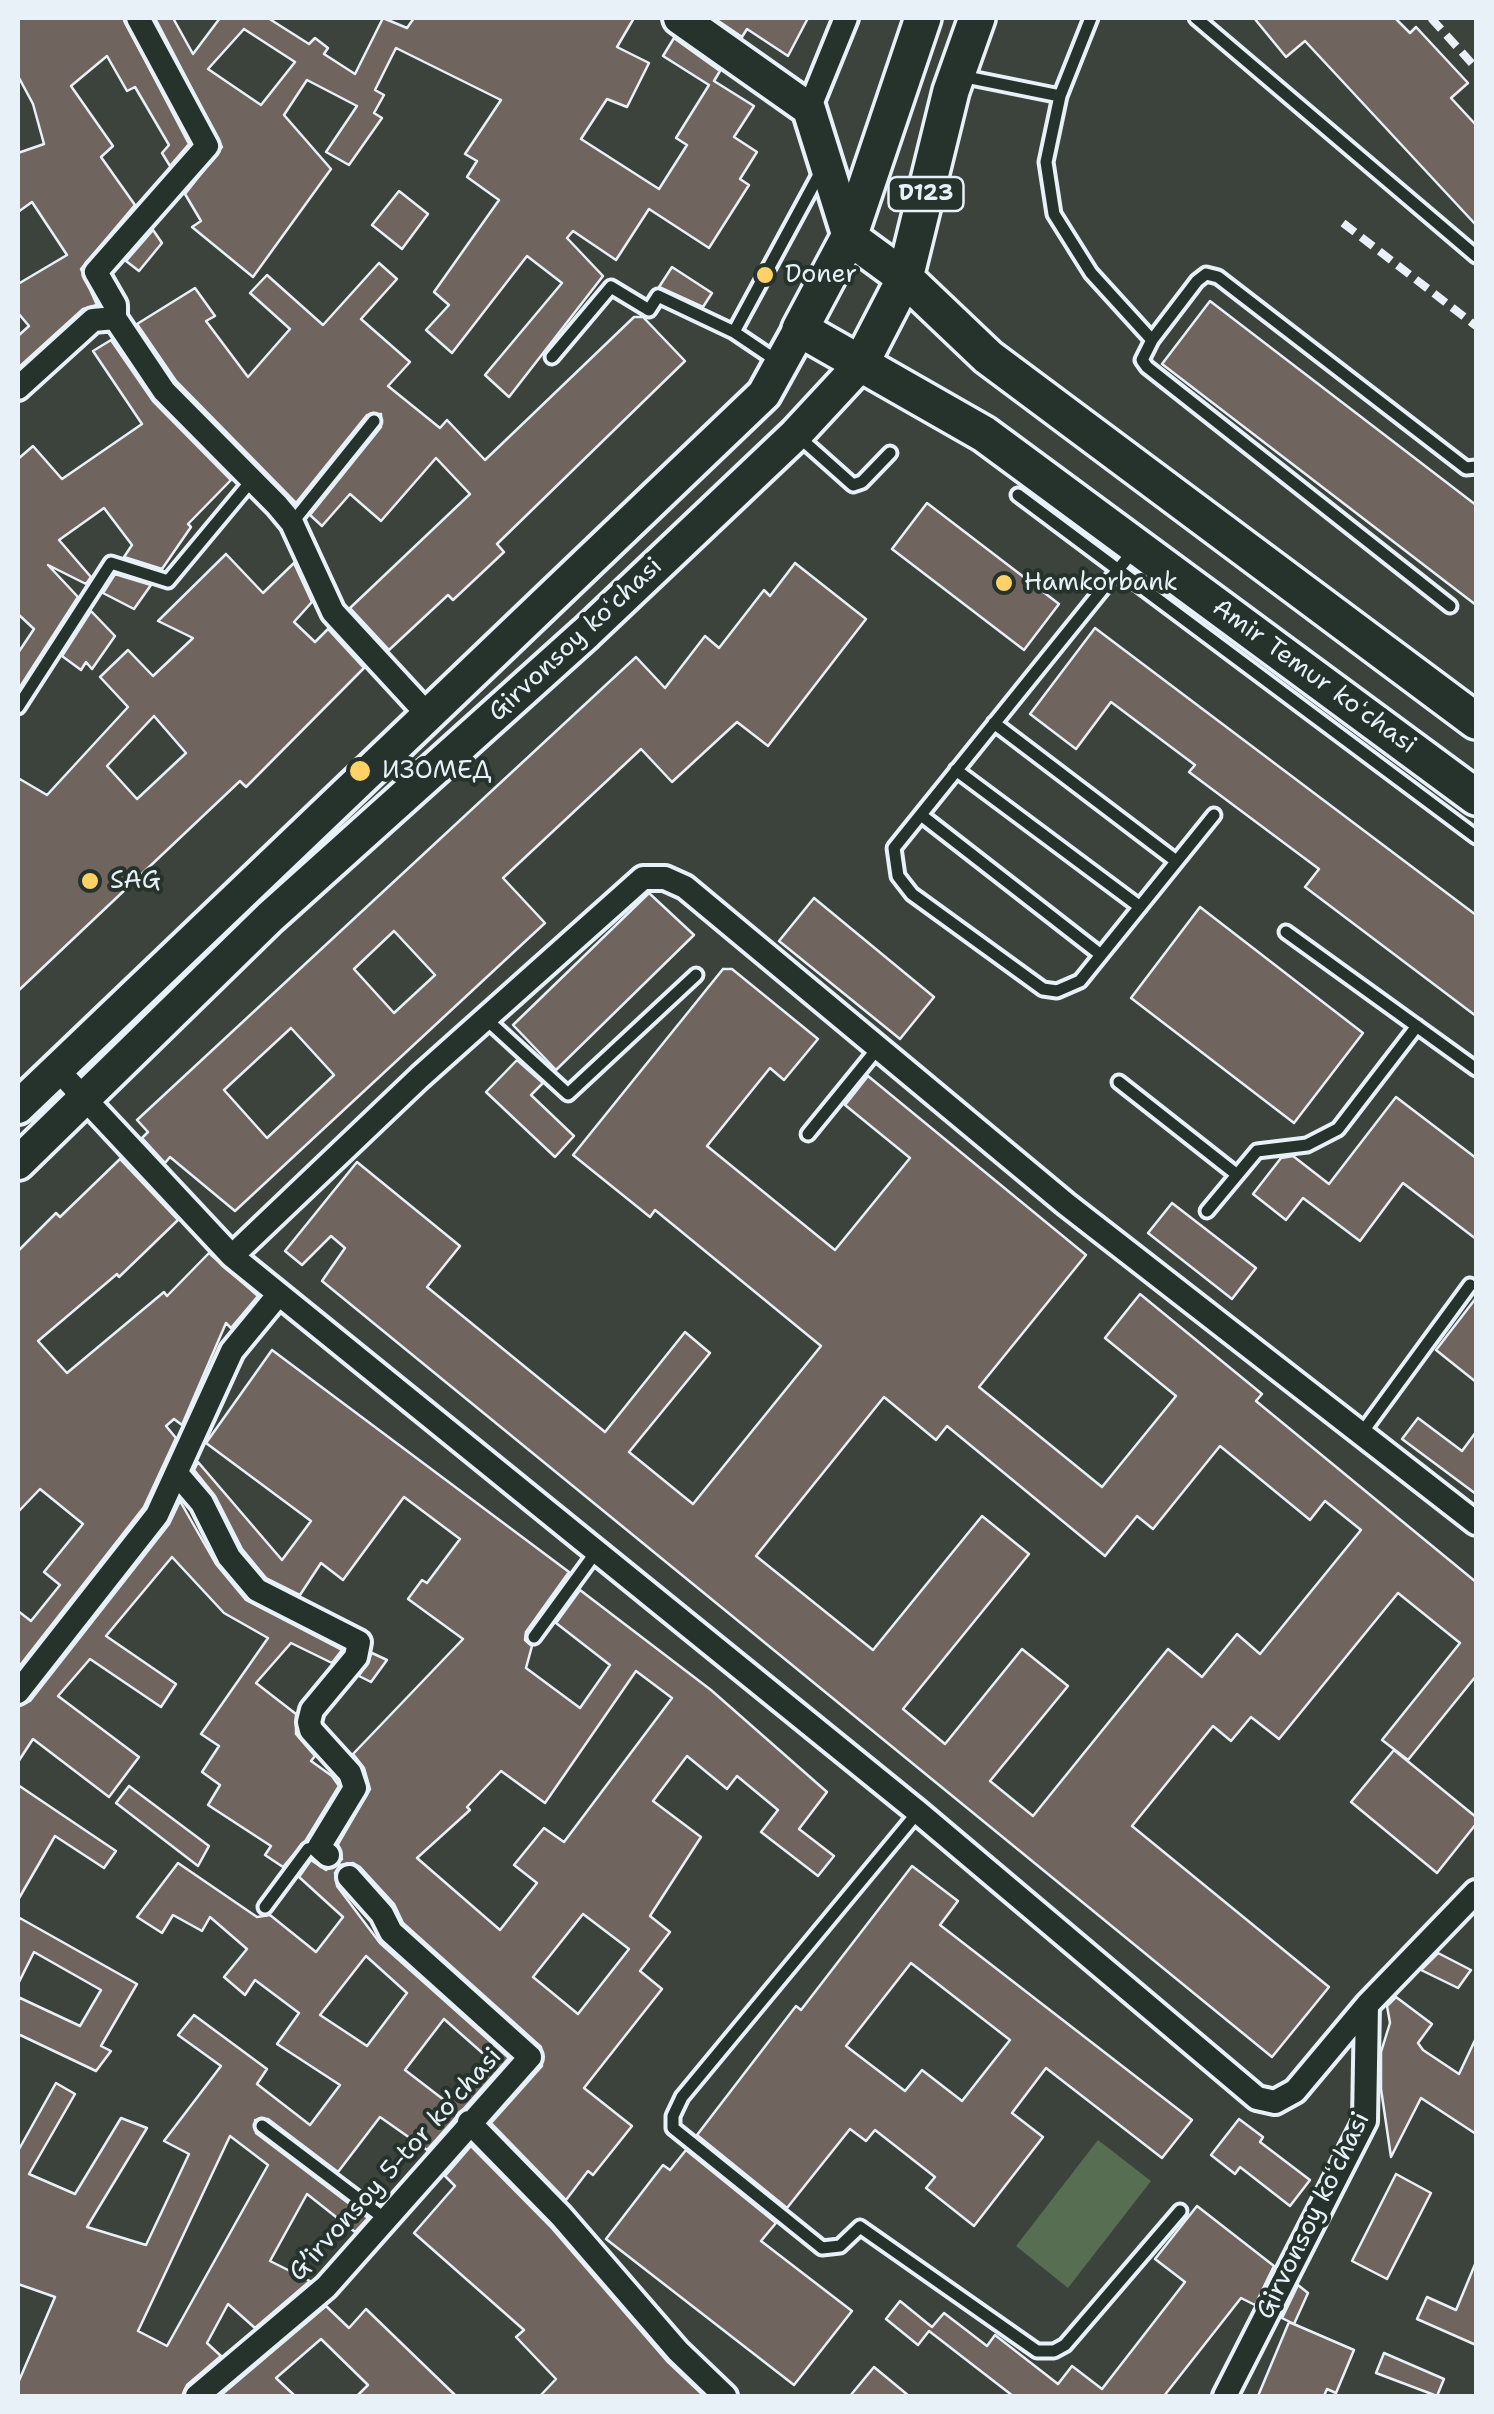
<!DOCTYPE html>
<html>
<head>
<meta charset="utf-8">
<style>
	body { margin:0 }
	#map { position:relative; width:1494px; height:2414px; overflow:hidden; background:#3c423c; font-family:"Shantell Sans",sans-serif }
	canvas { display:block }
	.frame { position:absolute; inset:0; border:20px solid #e8f1f8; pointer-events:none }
</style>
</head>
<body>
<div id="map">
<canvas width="1494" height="2414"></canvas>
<div class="frame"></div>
</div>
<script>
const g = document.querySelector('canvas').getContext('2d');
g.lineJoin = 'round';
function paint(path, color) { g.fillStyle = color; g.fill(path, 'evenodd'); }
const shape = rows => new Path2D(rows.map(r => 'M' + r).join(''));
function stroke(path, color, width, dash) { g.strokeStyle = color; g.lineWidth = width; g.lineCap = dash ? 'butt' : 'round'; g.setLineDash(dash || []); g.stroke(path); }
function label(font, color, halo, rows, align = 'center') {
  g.font = font + ' "Shantell Sans",sans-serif'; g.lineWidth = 8; g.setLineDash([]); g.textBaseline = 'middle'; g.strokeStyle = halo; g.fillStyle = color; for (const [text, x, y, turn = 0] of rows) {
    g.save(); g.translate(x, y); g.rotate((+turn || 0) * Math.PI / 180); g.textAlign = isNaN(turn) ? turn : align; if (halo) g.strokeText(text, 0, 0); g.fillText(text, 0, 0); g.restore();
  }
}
paint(shape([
	[1098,2140,1151,2181,1068,2288,1016,2246]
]), '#586e53');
const building = shape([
	[18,18,123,18,189,144,170,166,162,153,169,145,135,87,127,91,107,56,71,86,113,146,101,157,135,205,81,269,97,305,83,309,18,368,18,336,29,326,18,313,18,284,67,255,32,202,18,212,18,153,44,144,33,104,18,76,18,18],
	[155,18,173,18,193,54,220,18,268,18,309,44,315,38,328,48,324,54,355,74,383,18,407,28,414,18,634,18,617,47,649,63,627,107,607,99,581,139,659,189,687,145,676,138,709,85,663,56,674,38,720,71,714,81,754,106,734,137,757,152,740,179,749,185,709,248,649,209,616,260,573,231,567,238,603,276,509,397,485,375,562,283,527,256,452,353,426,330,449,305,434,292,499,200,467,177,477,161,465,154,501,100,396,48,375,90,384,95,374,113,382,118,349,165,326,152,357,106,307,80,284,115,331,169,253,277,192,227,201,221,185,194,222,147,155,18],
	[244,29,295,62,261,105,208,69,244,29],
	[714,18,808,18,788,56,747,29,742,37,714,18],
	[1254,18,1395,18,1410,33,1416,27,1468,83,1451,98,1476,125,1476,225,1305,41,1286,57,1254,18],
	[399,191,428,214,402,249,372,225,399,191],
	[153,230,162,243,139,271,126,261,153,230],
	[379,263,397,279,361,319,410,362,388,386,440,428,447,420,485,460,634,317,643,317,685,361,497,544,504,552,453,600,448,595,389,650,350,608,470,494,436,458,381,521,350,494,322,526,310,515,381,427,381,414,367,415,296,503,176,381,137,324,195,288,215,316,206,321,248,377,290,329,250,293,267,275,323,325,379,263],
	[672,267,712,293,703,307,659,287,672,267],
	[1210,301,1476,505,1476,605,1162,364,1210,301],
	[111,340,153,401,231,480,188,524,191,527,162,569,124,557,132,545,104,508,59,540,91,577,86,584,48,565,78,597,18,690,18,653,34,629,18,614,18,459,33,446,62,479,142,424,93,351,111,340],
	[927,503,1059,604,1024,650,892,549,927,503],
	[226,554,263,593,294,563,312,602,294,622,315,642,328,629,364,668,246,787,240,781,18,991,18,778,47,795,128,707,100,677,128,650,153,676,193,638,158,621,226,554],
	[154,716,186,753,137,799,107,766,154,716],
	[795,563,866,619,768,746,737,722,672,782,641,749,503,878,545,923,235,1211,170,1157,165,1163,142,1138,148,1132,137,1120,636,657,665,688,705,636,719,648,764,590,770,596,795,563],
	[394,931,435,975,394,1013,354,969,394,931],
	[291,1028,334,1075,267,1138,224,1090,291,1028],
	[115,574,151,585,134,609,103,593,115,574],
	[91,611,115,636,92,669,86,662,81,670,62,656,91,611],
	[1095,628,1476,915,1476,1016,1305,887,1319,869,1189,772,1195,765,1111,702,1076,749,1030,714,1095,628],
	[649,893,694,935,556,1070,513,1025,649,893],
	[814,898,934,997,900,1039,779,941,814,898],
	[1200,907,1363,1033,1294,1123,1131,998,1200,907],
	[723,969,732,969,818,1039,784,1080,770,1068,707,1146,835,1250,910,1158,845,1105,868,1076,1086,1255,979,1387,1102,1487,1176,1396,1105,1338,1140,1294,1262,1394,1256,1401,1476,1582,1476,1676,1408,1760,1382,1740,1460,1643,1398,1593,1279,1739,1251,1717,1231,1741,1213,1726,1132,1826,1329,1987,1272,2057,322,1281,345,1248,331,1236,302,1265,285,1251,357,1162,460,1246,427,1287,605,1432,685,1332,710,1353,629,1452,693,1504,821,1346,655,1210,650,1217,573,1155,723,969],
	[884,1397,936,1440,947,1426,1105,1556,1137,1516,1153,1529,1220,1446,1310,1520,1325,1501,1361,1530,1260,1654,1237,1634,1202,1677,1168,1649,1033,1816,990,1781,1068,1686,1022,1649,945,1744,903,1709,1029,1554,982,1516,873,1650,756,1556,884,1397],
	[517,1060,543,1083,531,1095,574,1136,555,1157,486,1092,517,1060],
	[1396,1097,1476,1158,1476,1239,1403,1183,1360,1241,1303,1198,1286,1220,1253,1194,1281,1158,1293,1156,1329,1184,1396,1097],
	[120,1159,178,1220,119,1277,117,1274,38,1341,67,1373,164,1292,167,1296,209,1253,258,1296,231,1328,226,1323,182,1425,174,1419,166,1426,176,1438,144,1507,18,1668,18,1611,31,1621,60,1585,44,1572,83,1524,40,1489,18,1512,18,1251,56,1213,60,1217,120,1159],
	[1172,1203,1256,1268,1232,1299,1148,1233,1172,1203],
	[1476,1298,1476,1382,1436,1350,1476,1298],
	[272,1350,569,1572,526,1632,525,1640,532,1646,526,1668,580,1708,610,1665,556,1623,580,1590,711,1690,827,1792,799,1829,834,1856,818,1876,761,1832,778,1810,737,1776,727,1789,687,1756,653,1801,701,1837,650,1916,670,1932,640,1971,662,1989,584,2088,632,2126,593,2175,588,2171,566,2200,491,2123,542,2066,541,2047,403,1923,394,1904,360,1867,353,1863,340,1865,335,1873,337,1886,380,1943,509,2058,427,2150,380,2117,338,2172,268,2119,255,2120,256,2133,368,2218,355,2232,307,2194,270,2261,310,2281,255,2328,228,2304,207,2343,221,2356,187,2385,182,2396,18,2396,18,2383,55,2297,18,2284,18,2151,56,2083,75,2094,29,2174,75,2194,121,2118,147,2128,87,2227,146,2245,189,2154,164,2141,221,2066,178,2035,194,2015,267,2069,257,2084,310,2125,340,2085,277,2044,299,2013,255,1980,245,1995,224,1977,247,1949,210,1917,202,1931,173,1915,162,1933,137,1917,178,1863,257,1917,270,1915,316,1952,343,1917,299,1877,311,1860,326,1870,342,1859,338,1844,370,1789,364,1768,353,1754,463,1639,408,1599,422,1580,427,1583,460,1539,404,1497,343,1580,321,1563,300,1595,266,1578,242,1549,215,1496,194,1470,198,1462,282,1560,311,1521,206,1443,272,1350],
	[636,1671,672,1698,564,1842,544,1828,514,1865,537,1883,500,1930,417,1858,470,1810,467,1807,501,1771,545,1803,636,1671],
	[583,1914,629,1949,578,2014,533,1977,583,1914],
	[366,1956,407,1993,367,2046,320,2015,366,1956],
	[444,2019,487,2057,448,2103,405,2070,444,2019],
	[230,2136,268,2165,167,2346,138,2331,230,2136],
	[1418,1418,1462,1451,1476,1432,1476,1494,1402,1439,1418,1418],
	[180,1501,216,1564,246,1600,342,1650,332,1663,291,1643,256,1683,296,1714,296,1734,315,1756,311,1761,332,1776,339,1786,306,1840,283,1867,265,1855,271,1846,208,1805,220,1785,202,1772,219,1746,201,1734,268,1638,224,1613,172,1557,106,1636,176,1684,161,1707,90,1659,58,1696,139,1757,109,1797,33,1739,18,1762,18,1707,30,1701,169,1524,180,1501],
	[372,1653,387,1660,371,1682,359,1676,372,1653],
	[1394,1750,1476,1817,1476,1824,1437,1873,1351,1802,1394,1750],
	[18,1785,116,1851,104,1868,55,1836,18,1900,18,1785],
	[129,1786,209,1846,198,1866,116,1803,129,1786],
	[912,1866,958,1901,940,1925,1192,2120,1162,2158,1046,2068,1012,2113,1043,2137,974,2226,926,2188,935,2177,875,2130,866,2141,850,2129,787,2208,697,2135,796,2006,801,2010,912,1866],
	[911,1963,1010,2040,962,2101,922,2070,905,2091,846,2046,911,1963],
	[18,1917,137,1984,101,2046,111,2051,96,2071,18,2034,18,1997,80,2026,101,1990,34,1952,18,1984,18,1917],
	[1438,1953,1471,1970,1458,1988,1421,1970,1438,1953],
	[1396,1997,1432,2024,1418,2043,1423,2050,1459,2074,1476,2038,1476,2134,1421,2098,1391,2157,1381,2089,1381,2052,1390,2023,1387,2006,1396,1997],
	[1239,2119,1263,2137,1260,2142,1310,2180,1290,2206,1240,2167,1235,2174,1211,2155,1239,2119],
	[471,2146,550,2226,667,2361,704,2396,540,2396,556,2379,516,2337,524,2330,414,2233,455,2186,445,2176,471,2146],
	[686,2150,776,2223,761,2241,852,2311,794,2385,606,2239,663,2165,670,2170,686,2150],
	[1396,2174,1431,2193,1387,2279,1352,2261,1396,2174],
	[1197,2206,1274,2266,1255,2305,1241,2298,1164,2396,1013,2396,929,2331,918,2345,886,2319,900,2301,932,2327,944,2313,987,2346,995,2335,1058,2384,1072,2366,1102,2389,1185,2282,1155,2259,1197,2206],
	[1476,2262,1476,2345,1417,2319,1427,2297,1456,2310,1476,2262],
	[1298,2285,1308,2293,1294,2324,1282,2318,1298,2285],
	[326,2306,349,2328,366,2309,456,2396,357,2396,368,2385,321,2339,276,2378,295,2396,220,2396,326,2306],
	[1289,2322,1354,2350,1336,2393,1327,2389,1324,2396,1258,2396,1289,2322],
	[1384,2353,1444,2379,1437,2396,1376,2373,1384,2353],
	[874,2367,909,2396,850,2396,874,2367]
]);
paint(building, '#70645f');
stroke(building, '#e8f1f8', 2.5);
const lane = shape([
	[1196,18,1476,256],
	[961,76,1060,96,1091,18],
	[1060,96,1046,162,1054,214,1091,273,1152,340,1197,281,1206,274,1218,277,1466,468,1476,467],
	[734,332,821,171],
	[1152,340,1142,360,1147,367,1450,606],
	[552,357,611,287,649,310,658,296,734,332,777,361],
	[799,437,853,485,862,482,890,453],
	[1018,495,1476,837],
	[292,523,374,421],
	[1134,550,894,848,898,876,912,894,1043,989,1057,991,1080,981,1214,815],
	[18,707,111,563,168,581,252,480],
	[994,723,1176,861],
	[956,770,1140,907],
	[921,815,1101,955],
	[1286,932,1476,1069],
	[486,1019,568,1094,696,975],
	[1119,1082,1236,1174],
	[808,1134,878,1048],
	[1207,1211,1257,1151,1307,1145,1338,1129,1417,1026],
	[1361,1434,1470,1285],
	[534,1637,596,1552],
	[918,1812,682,2097,673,2116,673,2128,822,2248,840,2246,860,2227,1037,2351,1054,2351,1065,2345,1180,2211],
	[265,1907,308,1849,319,1847],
	[262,2126,385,2219]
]);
const street = shape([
	[138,18,207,146,96,272,115,305,115,318,164,391,277,505,292,523,333,612,428,715],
	[809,109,846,18],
	[18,388,93,320,115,318],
	[57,1069,232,1256,918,1812,1257,2098,1275,2102,1295,2091,1367,2005],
	[232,1256,420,1077,643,878,665,878,685,887,1066,1204,1476,1523],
	[178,1475,202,1503,229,1557,257,1590,359,1642,356,1657,312,1710,309,1722,311,1730,350,1773,355,1788,319,1847,328,1855],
	[18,1692,157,1515,232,1351,278,1295],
	[469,2122,561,2216,678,2351,725,2396],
	[197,2396,326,2287,530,2057,391,1932,382,1914,349,1877],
	[1225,2396,1365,2121,1367,2005,1476,1892]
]);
const secondary = shape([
	[680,18,809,109,849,237],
	[18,1107,764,394,800,329],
	[18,1163,270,917,586,633,796,434,860,365]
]);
const primary = shape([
	[923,18,849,237,800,329,984,434,1476,797],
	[849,237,905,278,988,357,1476,721],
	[860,365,905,278,951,91,977,18]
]);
stroke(lane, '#e8f1f8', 19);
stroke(street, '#e8f1f8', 30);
stroke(secondary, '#e8f1f8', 40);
stroke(primary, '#e8f1f8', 42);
stroke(lane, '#26332d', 11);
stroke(street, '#26332d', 22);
stroke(secondary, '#26332d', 32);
stroke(primary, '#26332d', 35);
stroke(shape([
	[1431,18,1476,68],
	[1343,223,1476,326]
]), '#e8f1f8', 8, [15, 8]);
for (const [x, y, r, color] of [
	[765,275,10,"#ffd166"],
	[1004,583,10,"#ffd166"],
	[360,771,12,"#ffd166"],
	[90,881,10,"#ffd166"]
]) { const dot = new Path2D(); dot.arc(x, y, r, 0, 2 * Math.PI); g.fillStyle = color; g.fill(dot); stroke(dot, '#26332d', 4); }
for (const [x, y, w] of [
	[926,194,75]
]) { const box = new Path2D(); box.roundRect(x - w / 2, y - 17, w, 34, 8); g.fillStyle = '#26332d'; g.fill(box); stroke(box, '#e8f1f8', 2.5); }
label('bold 22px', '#e8f1f8', null, [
	["D123",926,194]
]);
label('25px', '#e8f1f8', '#26332d', [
	["Doner",785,275],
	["Hamkorbank",1024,583],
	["ИЗОМЕД",382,771],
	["SAG",110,881]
], 'left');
label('25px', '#e8f1f8', '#26332d', [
	["Girvonsoy koʻchasi",576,640,-43],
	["Amir Temur koʻchasi",1314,677,36],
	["Gʼirvonsoy 5-tor koʼchasi",396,2165,-48],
	["Girvonsoy koʻchasi",1314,2216,-64]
]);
</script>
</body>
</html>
